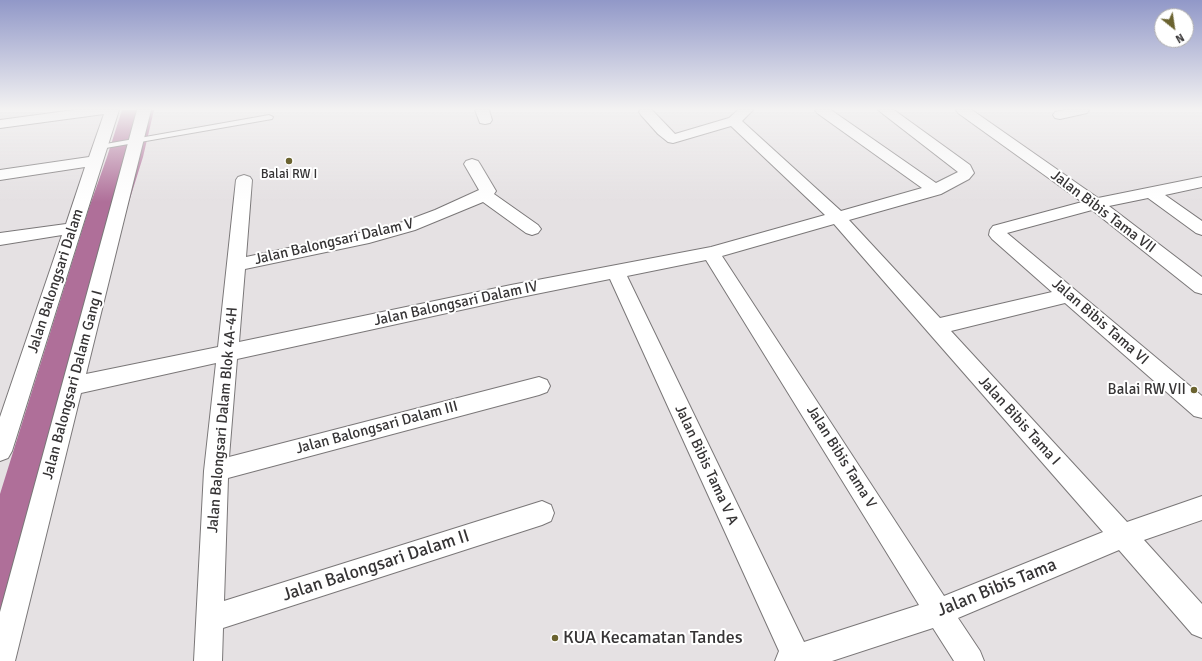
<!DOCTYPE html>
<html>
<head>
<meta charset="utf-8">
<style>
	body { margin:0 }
	#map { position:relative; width:1202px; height:661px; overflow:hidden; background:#e5e1e3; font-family:Signika,sans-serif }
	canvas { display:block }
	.north { position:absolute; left:1154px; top:8px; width:40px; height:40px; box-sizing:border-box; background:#fff; border:1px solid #afaeae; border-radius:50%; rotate:150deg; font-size:11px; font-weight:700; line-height:16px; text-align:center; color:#363435 }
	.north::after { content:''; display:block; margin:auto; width:14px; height:18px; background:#6b6330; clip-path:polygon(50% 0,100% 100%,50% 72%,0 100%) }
</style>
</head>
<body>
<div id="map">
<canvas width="1202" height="661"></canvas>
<div class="north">N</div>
</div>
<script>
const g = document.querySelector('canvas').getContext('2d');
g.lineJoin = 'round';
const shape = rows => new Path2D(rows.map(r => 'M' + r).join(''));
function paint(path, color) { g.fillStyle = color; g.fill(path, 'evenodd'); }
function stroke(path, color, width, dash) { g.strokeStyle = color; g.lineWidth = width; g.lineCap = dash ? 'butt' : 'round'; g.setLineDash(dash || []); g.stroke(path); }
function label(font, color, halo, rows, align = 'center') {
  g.font = font + ' Signika,sans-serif'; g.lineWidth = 4; g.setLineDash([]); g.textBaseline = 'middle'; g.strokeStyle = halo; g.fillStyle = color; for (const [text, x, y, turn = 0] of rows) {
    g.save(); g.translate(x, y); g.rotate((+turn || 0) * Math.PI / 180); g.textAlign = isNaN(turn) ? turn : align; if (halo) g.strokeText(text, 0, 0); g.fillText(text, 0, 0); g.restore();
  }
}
paint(shape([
	[122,110,154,110,143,157,127,208,31,594,22,616,0,625,0,494,89,208,107,157,122,110]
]), '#af6f99');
const lane = shape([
	[269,115,273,117,272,119,100,149,96,147,100,145,269,115]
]);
const street = shape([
	[74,110,119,110,12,451,8,458,0,461,0,417,62,235,0,245,0,233,66,224,85,167,0,180,0,170,89,157,104,114,0,128,0,120,74,110],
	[137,110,151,110,86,374,218,347,236,180,238,177,244,175,250,177,252,180,246,257,369,231,403,222,435,210,479,190,464,164,466,161,472,159,478,161,480,164,496,191,494,194,538,225,541,229,538,233,532,235,526,233,483,202,415,230,369,243,245,269,239,342,511,285,711,247,825,215,731,126,673,143,668,142,658,134,641,115,639,112,640,110,652,110,675,134,729,118,738,110,753,110,742,121,841,211,922,188,817,113,815,110,831,110,936,183,958,172,878,110,894,110,970,165,974,173,969,179,941,194,849,220,940,318,1052,292,992,239,989,235,990,230,993,226,1082,202,958,113,956,110,972,110,1098,198,1202,177,1202,187,1165,195,1202,221,1202,235,1196,233,1148,198,1109,206,1202,277,1202,294,1195,292,1092,210,1007,233,1202,396,1202,418,1194,416,1065,303,951,331,1127,522,1202,496,1202,520,1144,540,1202,604,1202,638,1192,634,1119,550,958,618,980,651,984,661,954,661,933,628,832,661,775,661,779,651,610,279,511,299,237,359,229,457,539,377,547,380,550,386,547,392,539,395,228,478,224,601,542,501,551,505,554,513,551,521,542,525,223,628,222,661,194,661,204,471,216,363,81,393,15,661,0,661,0,612,137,110],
	[834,224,928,332,1103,532,944,596,722,256,834,224],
	[706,260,919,605,804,642,627,276,706,260],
	[475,110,489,110,492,120,490,123,485,124,480,123,475,110],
	[1064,110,1089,110,1087,113,1060,119,1055,118,1053,115,1055,112,1064,110]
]);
stroke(lane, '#7a7778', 2);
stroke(street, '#7a7778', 2);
paint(lane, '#fff');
paint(street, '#fff');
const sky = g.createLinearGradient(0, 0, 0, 202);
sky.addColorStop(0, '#9198c8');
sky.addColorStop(0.54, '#f3f2f2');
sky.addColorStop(1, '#f3f2f200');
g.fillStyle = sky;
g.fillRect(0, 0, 1202, 202);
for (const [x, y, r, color] of [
	[289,161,4,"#6b6330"],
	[1194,390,4,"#6b6330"],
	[555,638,4,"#6b6330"]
]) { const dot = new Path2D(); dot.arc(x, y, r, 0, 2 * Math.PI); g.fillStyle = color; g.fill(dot); stroke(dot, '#fff', 1.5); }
label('13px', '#363435', '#fff', [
	["Balai RW I",289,175]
]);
label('15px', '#363435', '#fff', [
	["Jalan Bibis Tama VII",1103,212,37],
	["Jalan Balongsari Dalam V",334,242,-13],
	["Jalan Balongsari Dalam",56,281,-72],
	["Jalan Balongsari Dalam IV",456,304,-12],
	["Jalan Bibis Tama VI",1100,322,41],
	["Jalan Balongsari Dalam Gang I",73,385,-75],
	["Jalan Balongsari Dalam Blok 4A-4H",223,420,-85],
	["Jalan Bibis Tama I",1019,421,48],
	["Jalan Balongsari Dalam III",377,428,-15],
	["Jalan Bibis Tama V",841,457,58],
	["Jalan Bibis Tama V A",706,465,65]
]);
label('15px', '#363435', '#fff', [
	["Balai RW VII",1186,390]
], 'right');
label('18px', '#363435', '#fff', [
	["Jalan Balongsari Dalam II",376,566,-18],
	["Jalan Bibis Tama",997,588,-22]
]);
label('18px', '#363435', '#fff', [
	["KUA Kecamatan Tandes",563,638]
], 'left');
</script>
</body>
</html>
